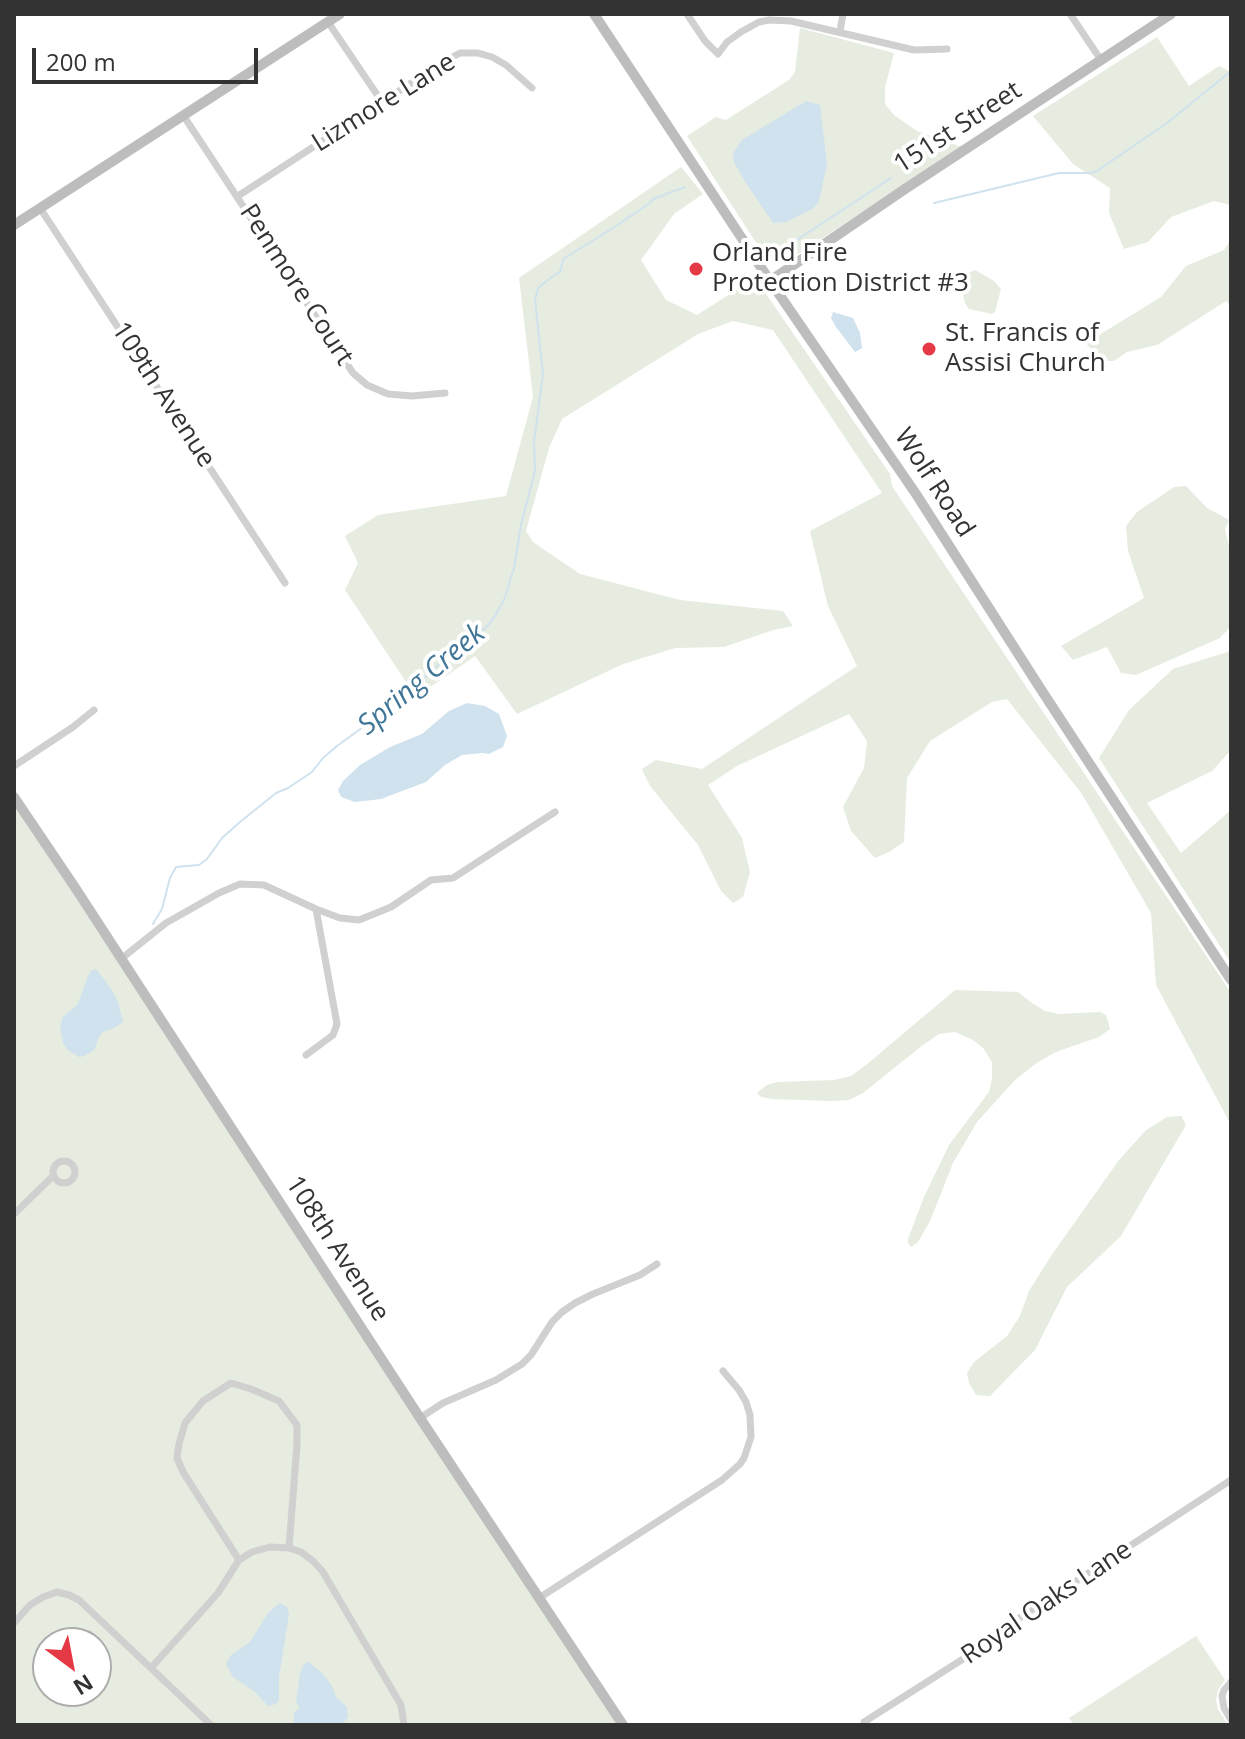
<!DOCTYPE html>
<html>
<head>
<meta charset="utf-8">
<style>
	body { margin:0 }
	#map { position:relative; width:1245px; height:1739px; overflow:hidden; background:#fff; font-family:"Open Sans",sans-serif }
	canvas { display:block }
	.frame { position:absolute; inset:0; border:16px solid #333; pointer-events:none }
	.north { position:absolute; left:32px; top:1627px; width:80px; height:80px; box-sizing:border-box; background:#fff; border:2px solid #adadad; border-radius:50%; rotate:148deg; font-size:22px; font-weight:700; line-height:32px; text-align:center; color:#333 }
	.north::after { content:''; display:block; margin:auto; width:28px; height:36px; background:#e63946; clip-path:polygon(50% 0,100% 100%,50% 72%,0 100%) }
	.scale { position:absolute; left:32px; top:48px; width:226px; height:36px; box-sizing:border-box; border:4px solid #333; border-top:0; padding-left:10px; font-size:24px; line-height:28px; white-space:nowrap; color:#333; -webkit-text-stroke:6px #fff; paint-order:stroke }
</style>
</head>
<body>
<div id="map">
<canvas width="1245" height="1739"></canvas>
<div class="frame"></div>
<div class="north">N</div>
<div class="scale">200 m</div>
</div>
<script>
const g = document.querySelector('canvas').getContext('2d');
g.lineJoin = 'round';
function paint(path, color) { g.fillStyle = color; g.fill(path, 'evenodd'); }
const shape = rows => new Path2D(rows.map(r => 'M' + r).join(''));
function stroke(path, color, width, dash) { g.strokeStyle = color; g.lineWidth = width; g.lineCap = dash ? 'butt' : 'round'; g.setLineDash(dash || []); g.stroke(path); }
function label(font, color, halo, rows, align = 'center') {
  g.font = font + ' "Open Sans",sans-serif'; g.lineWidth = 8; g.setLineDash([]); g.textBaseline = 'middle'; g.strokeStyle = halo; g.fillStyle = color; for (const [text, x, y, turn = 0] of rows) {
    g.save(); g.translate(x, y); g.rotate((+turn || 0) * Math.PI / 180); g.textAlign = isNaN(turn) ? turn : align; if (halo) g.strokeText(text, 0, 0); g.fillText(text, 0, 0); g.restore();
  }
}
paint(shape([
	[800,28,894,53,885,87,885,104,894,115,917,131,962,147,786,262,777,263,762,252,687,136,716,117,726,120,789,80,795,72],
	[1157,37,1189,86,1219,66,1231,72,1231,205,1214,201,1171,217,1148,242,1124,249,1109,213,1110,188,1073,164,1033,116],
	[681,167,703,194,674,214,641,260,666,300,697,315,755,278,890,474,892,486,1231,993,1231,1125,1156,985,1151,913,1082,794,1007,699,992,702,930,741,907,778,904,842,889,852,875,858,851,831,843,807,864,768,867,741,849,714,737,766,708,785,742,838,750,872,743,897,733,903,721,891,698,845,650,786,642,769,656,760,702,769,857,666,828,606,810,531,882,493,773,330,733,321,698,334,562,419,549,448,526,531,533,542,580,574,680,600,783,611,793,626,773,630,724,647,675,648,623,664,517,714,475,656,416,697,345,590,358,563,345,536,378,515,506,496,533,397,519,278],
	[1231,240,1231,307,1226,301,1157,345,1127,352,1114,361,1100,361,1086,343,1161,297,1186,266,1224,250],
	[975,270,994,281,1001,289,995,312,992,314,969,309,965,303,961,284,968,273],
	[1186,486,1207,508,1229,520,1225,529,1231,556,1231,626,1220,638,1136,675,1121,673,1107,647,1073,660,1061,646,1144,598,1128,551,1126,526,1137,512,1174,487],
	[1231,651,1231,750,1212,771,1147,803,1181,853,1231,810,1231,963,1099,758,1129,710,1173,669],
	[14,804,332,1289,623,1725,14,1725],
	[48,1643,96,1643,96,1691,48,1691],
	[955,990,1018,992,1032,1003,1045,1011,1059,1014,1100,1012,1106,1015,1110,1029,1099,1037,1056,1052,1038,1062,1015,1080,977,1122,953,1163,930,1221,918,1242,911,1247,908,1243,908,1239,924,1197,949,1145,989,1092,992,1079,992,1062,983,1048,973,1040,955,1032,939,1034,923,1045,863,1093,849,1100,832,1101,772,1099,761,1097,757,1093,767,1085,777,1082,834,1080,851,1076,866,1065],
	[1181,1116,1186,1125,1121,1236,1067,1287,1035,1350,990,1396,976,1395,969,1383,967,1373,974,1362,1007,1336,1020,1316,1029,1291,1053,1253,1119,1160,1146,1130,1167,1117],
	[1196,1636,1225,1680,1218,1690,1216,1700,1218,1709,1228,1725,1074,1725,1069,1718]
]), '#e6ecdf');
paint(shape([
	[806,101,820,105,827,164,819,201,814,208,786,222,773,223,744,180,734,162,733,153,742,140],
	[833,312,853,318,860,333,862,348,859,350,855,352,836,327,831,318],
	[467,703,485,706,499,714,507,736,503,747,489,754,482,753,462,755,445,765,426,782,381,799,355,802,341,797,338,790,343,781,360,765,390,747,422,734,449,711],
	[96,969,110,987,118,1002,123,1022,114,1028,103,1032,100,1035,94,1050,84,1056,79,1057,68,1050,63,1043,60,1027,63,1017,78,1004,88,976,92,970],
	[280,1603,287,1607,289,1614,279,1677,279,1700,276,1704,268,1706,255,1692,233,1677,226,1664,231,1655,250,1642,268,1613],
	[309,1662,324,1675,332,1686,336,1697,347,1707,348,1717,342,1725,294,1725,294,1712,300,1708,296,1702,300,1673,304,1664]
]), '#cfe2ee');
stroke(shape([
	[934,203,1059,173,1091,173,1097,171,1167,123,1231,71],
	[780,251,891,178],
	[153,924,162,909,170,878,176,867,199,865,207,859,222,838,240,822,276,793,288,788,312,772,323,758,337,746,407,695,439,664,481,632,492,621,504,600,514,568,521,525,535,471,534,441,543,374,535,300,538,288,553,276,560,272,563,260,565,258,613,228,650,203,653,199,685,187]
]), '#cfe2ee', 2);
stroke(shape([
	[687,14,705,41,718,54,727,42,741,32,759,22,769,20,791,21,914,50,947,49],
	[1070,14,1101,60],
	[328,22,382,102],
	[840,31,843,14],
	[183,115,353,373,367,385,388,394,412,396,445,393],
	[238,196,445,61,460,53,478,53,492,57,506,65,532,88],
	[40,208,285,583],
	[14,766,73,727,94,710],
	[121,959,166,923,219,893,240,884,264,885,316,909,340,918,359,920,391,907,431,880,453,878,555,812],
	[306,1055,333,1035,337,1024,316,909],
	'53 1172a11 11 0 1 1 22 0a11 11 0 1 1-22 0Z',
	[14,1214,53,1176],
	[420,1418,443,1403,496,1380,522,1364,531,1355,552,1322,562,1312,575,1303,593,1294,640,1275,657,1264],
	[239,1560,183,1472,177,1458,179,1444,185,1423,203,1401,231,1383,251,1389,279,1401,297,1425,297,1444,289,1548],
	[539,1598,722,1480,740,1464,744,1458,751,1437,750,1415,746,1402,739,1390,723,1371],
	[14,1623,30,1605,43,1597,57,1592,69,1595,79,1600,211,1725],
	[151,1668,218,1593,239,1560,252,1552,270,1547,289,1548,301,1552,313,1561,323,1572,401,1705,404,1725],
	[1231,1682,1224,1690,1222,1696,1224,1708,1231,1720],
	[866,1725,864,1722,974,1652,998,1632,1231,1480]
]), '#d0d0d0', 7);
stroke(shape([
	[594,14,770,281,916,494,1042,691,1231,980],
	[14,225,340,14],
	[770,281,905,189,1171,14],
	[14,797,74,886,420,1418,623,1725]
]), '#bdbdbd', 10);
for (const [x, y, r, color] of [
	[696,269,8,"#e63946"],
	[929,349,8,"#e63946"]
]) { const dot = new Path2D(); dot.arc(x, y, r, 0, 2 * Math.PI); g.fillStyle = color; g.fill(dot); stroke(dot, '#fff', 3); }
label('26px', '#333', '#fff', [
	["Lizmore Lane",384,103,-32],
	["151st Street",958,128,-33],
	["Penmore Court",296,285,57],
	["109th Avenue",163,395,57],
	["Wolf Road",934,483,57],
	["108th Avenue",337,1249,57],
	["Royal Oaks Lane",1047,1603,-34]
]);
label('26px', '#333', '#fff', [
	["Orland Fire",712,254],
	["Protection District #3",712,284],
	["St. Francis of",945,334],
	["Assisi Church",945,364]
], 'left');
label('italic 28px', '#3f7597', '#fff', [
	["Spring Creek",422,680,-40]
]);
</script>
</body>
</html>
